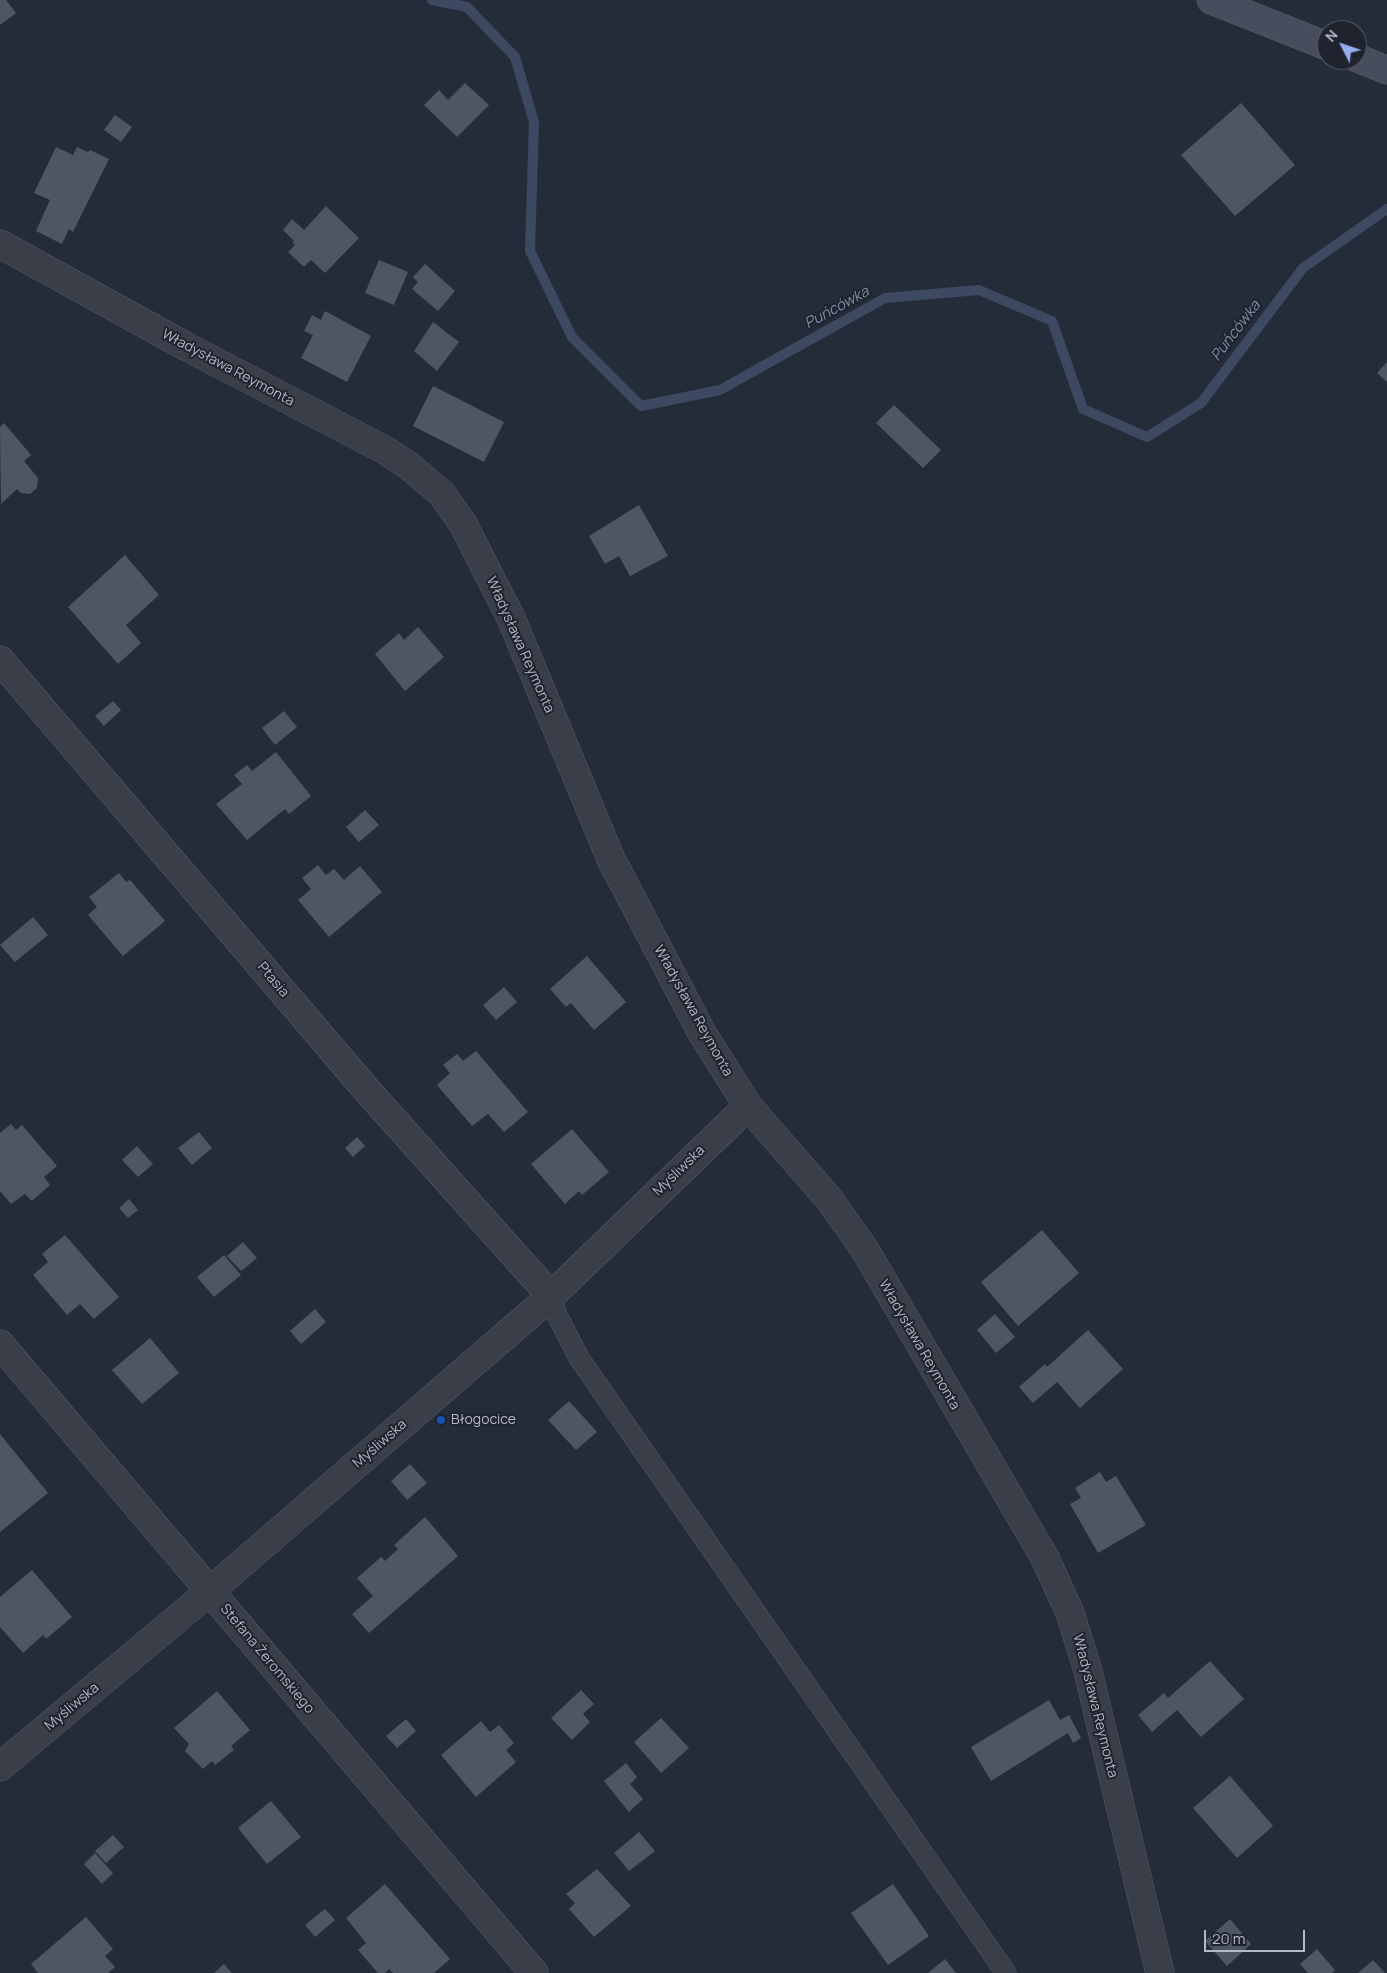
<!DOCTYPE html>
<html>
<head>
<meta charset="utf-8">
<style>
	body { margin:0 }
	#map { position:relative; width:1387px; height:1973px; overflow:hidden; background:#252c39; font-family:Manrope,sans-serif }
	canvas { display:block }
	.north { position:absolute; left:1317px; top:20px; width:50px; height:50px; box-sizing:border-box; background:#1e232e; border:1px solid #5a5f6a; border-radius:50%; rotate:311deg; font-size:14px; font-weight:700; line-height:20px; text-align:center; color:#b4b9c5 }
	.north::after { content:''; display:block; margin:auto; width:18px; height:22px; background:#93afeb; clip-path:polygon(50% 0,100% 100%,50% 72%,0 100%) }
	.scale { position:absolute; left:1204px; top:1930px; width:101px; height:22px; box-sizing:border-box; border:2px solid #b4b9c5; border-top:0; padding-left:6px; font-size:15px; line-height:18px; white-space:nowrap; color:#b4b9c5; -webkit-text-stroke:4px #1e232e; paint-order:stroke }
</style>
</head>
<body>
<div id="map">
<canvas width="1387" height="1973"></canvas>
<div class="north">N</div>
<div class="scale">20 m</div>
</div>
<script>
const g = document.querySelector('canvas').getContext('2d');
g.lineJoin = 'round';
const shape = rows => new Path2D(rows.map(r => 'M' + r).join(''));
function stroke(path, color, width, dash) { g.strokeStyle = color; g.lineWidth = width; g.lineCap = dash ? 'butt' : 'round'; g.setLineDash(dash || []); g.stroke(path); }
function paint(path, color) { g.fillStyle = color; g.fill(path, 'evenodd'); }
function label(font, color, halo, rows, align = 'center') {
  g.font = font + ' Manrope,sans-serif'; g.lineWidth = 4; g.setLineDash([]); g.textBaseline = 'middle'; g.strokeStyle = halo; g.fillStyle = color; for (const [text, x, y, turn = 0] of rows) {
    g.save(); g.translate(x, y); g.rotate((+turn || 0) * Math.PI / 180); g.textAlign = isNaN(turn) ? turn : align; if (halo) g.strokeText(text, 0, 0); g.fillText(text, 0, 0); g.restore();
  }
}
stroke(shape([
	[432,0,467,7,515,57,534,122,530,251,572,337,641,406,720,390,885,298,979,290,1052,321,1083,409,1147,437,1201,403,1303,268,1387,209]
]), '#3d4960', 10);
paint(shape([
	[0,0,6,0,16,13,0,25],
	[465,83,489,105,457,137,424,105,439,90,448,100],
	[1241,103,1295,165,1235,216,1181,155],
	[115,115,132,127,121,142,104,130],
	[56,147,73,155,77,147,88,152,90,150,109,159,73,232,69,229,62,244,36,231,50,200,34,193],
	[326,206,359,238,325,273,311,260,304,267,288,252,295,245,292,242,294,241,283,230,292,219,304,230],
	[379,260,408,272,394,305,365,293],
	[425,264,455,291,438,311,412,289,418,282,413,277],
	[325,311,371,336,347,382,301,358,313,335,304,331,312,315,321,320],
	[433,322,459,342,437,371,414,351],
	[1387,362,1387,382,1377,373],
	[433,386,504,422,484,462,413,426],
	[894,405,941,450,923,468,876,423],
	[4,423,31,455,24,461,38,478,37,488,30,494,21,493,17,489,1,504,0,427],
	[639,505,668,556,630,576,619,556,605,564,589,536],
	[125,555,159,595,126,625,141,643,118,664,68,607],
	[418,627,444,657,405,691,375,654,399,633,404,640],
	[113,701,121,710,104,726,95,716],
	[284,711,297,727,275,745,262,728],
	[276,752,311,796,289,814,285,809,247,840,216,804,242,784,234,775,247,765,252,771],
	[365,810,379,825,359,842,346,827],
	[318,865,326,875,334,869,344,880,360,866,382,892,329,937,298,900,311,889,302,878],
	[119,873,126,882,130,880,165,921,123,956,88,915,97,907,89,897],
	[33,917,48,935,15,962,0,945],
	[587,956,626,1002,594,1030,571,1003,566,1007,550,989],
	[504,987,517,1002,496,1020,483,1005],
	[476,1051,528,1112,504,1132,488,1114,472,1126,437,1085,450,1073,443,1065,457,1054,463,1061],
	[11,1124,16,1130,22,1125,57,1166,44,1177,50,1185,32,1201,25,1194,11,1204,0,1191,0,1133],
	[572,1129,609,1172,582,1195,579,1191,565,1204,531,1164],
	[199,1132,212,1148,192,1165,178,1148],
	[357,1137,365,1146,353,1157,345,1148],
	[137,1146,153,1164,138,1177,122,1160],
	[129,1199,138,1210,128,1218,119,1208],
	[1042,1230,1079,1273,1018,1326,981,1282],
	[65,1235,119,1297,94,1319,80,1304,67,1315,33,1275,48,1262,42,1254],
	[243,1242,257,1258,241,1271,227,1256],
	[224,1255,241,1275,214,1297,197,1277],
	[315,1309,326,1322,301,1344,290,1331],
	[995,1314,1015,1337,996,1353,977,1330],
	[1088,1330,1123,1369,1080,1408,1057,1382,1033,1403,1019,1387,1045,1364,1047,1367],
	[150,1338,179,1373,142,1404,112,1370],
	[569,1401,597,1432,576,1450,548,1420],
	[0,1434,48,1493,0,1532],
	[410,1464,427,1483,407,1500,391,1481],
	[1100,1472,1106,1482,1116,1476,1146,1525,1098,1553,1070,1504,1081,1498,1075,1488],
	[425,1517,458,1556,369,1633,352,1614,373,1596,357,1578,381,1557,385,1561,398,1549,394,1545],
	[32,1570,72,1617,46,1639,43,1635,23,1653,0,1627,0,1597],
	[1210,1661,1244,1699,1201,1737,1177,1710,1152,1732,1138,1715,1164,1693,1168,1698],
	[581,1690,594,1704,583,1714,590,1722,572,1740,551,1718],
	[217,1691,250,1730,231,1746,234,1750,215,1765,212,1761,203,1769,185,1751,189,1744,174,1728],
	[1049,1700,1060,1720,1069,1715,1081,1738,1073,1743,1068,1733,991,1781,971,1747],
	[661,1718,689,1748,661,1773,634,1742],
	[406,1719,416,1731,397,1748,386,1736],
	[481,1721,490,1732,499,1725,514,1743,506,1750,516,1762,476,1797,441,1755],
	[626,1763,637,1777,630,1784,643,1799,629,1812,604,1781],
	[1230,1776,1273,1826,1237,1858,1193,1808],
	[271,1801,301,1837,267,1864,238,1828],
	[639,1832,655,1851,629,1871,614,1853],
	[113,1835,124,1847,106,1863,95,1851],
	[95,1853,113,1873,102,1884,84,1864],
	[597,1869,631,1906,594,1937,569,1909,575,1903,566,1894],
	[385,1884,450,1959,434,1973,393,1973,389,1969,385,1973,378,1973,358,1950,366,1943,346,1918],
	[893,1884,929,1936,888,1965,851,1913],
	[325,1909,335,1920,315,1937,305,1925],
	[86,1917,113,1949,105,1956,115,1967,108,1973,38,1973,31,1964],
	[1230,1919,1251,1944,1227,1966,1205,1941],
	[1317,1949,1335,1970,1332,1973,1308,1973,1300,1964],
	[945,1959,956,1973,928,1973],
	[1373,1960,1385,1973,1358,1973],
	[224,1964,232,1973,214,1973]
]), '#4e5664');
const lane = shape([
	[551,1296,556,1313,579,1358,1006,1973]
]);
const street = shape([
	[0,244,187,347,385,450,409,466,442,494,463,524,511,618,611,859,702,1033,748,1106,829,1199,865,1250,1045,1558,1070,1613,1088,1671,1160,1973],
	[0,660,365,1088,551,1296],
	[0,1344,534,1973],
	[0,1767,209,1592,551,1296,748,1106]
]);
const secondary = shape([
	[1211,0,1327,46],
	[1357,58,1387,70]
]);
stroke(lane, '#575c67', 21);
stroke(street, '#575c67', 29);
stroke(secondary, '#575c67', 29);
stroke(lane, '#393e49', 20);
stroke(street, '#393e49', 28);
stroke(secondary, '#474d5c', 28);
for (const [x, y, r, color] of [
	[441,1420,5,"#1a4fb4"]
]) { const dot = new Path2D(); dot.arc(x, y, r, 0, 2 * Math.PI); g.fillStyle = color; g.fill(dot); stroke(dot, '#1e232e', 2); }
label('14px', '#b4b9c5', '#1e232e', [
	["Władysława Reymonta",228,368,28],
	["Władysława Reymonta",520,645,66],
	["Ptasia",273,980,50],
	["Władysława Reymonta",693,1011,61],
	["Myśliwska",679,1171,-44],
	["Władysława Reymonta",919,1345,60],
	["Myśliwska",380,1444,-41],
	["Stefana Żeromskiego",267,1659,50],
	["Władysława Reymonta",1095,1706,76],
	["Myśliwska",72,1707,-40]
]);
label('14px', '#b4b9c5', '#1e232e', [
	["Błogocice",451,1420]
], 'left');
label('italic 15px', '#7f8eaa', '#1e232e', [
	["Puńcówka",837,308,-29],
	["Puńcówka",1236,331,-53]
]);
</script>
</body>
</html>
